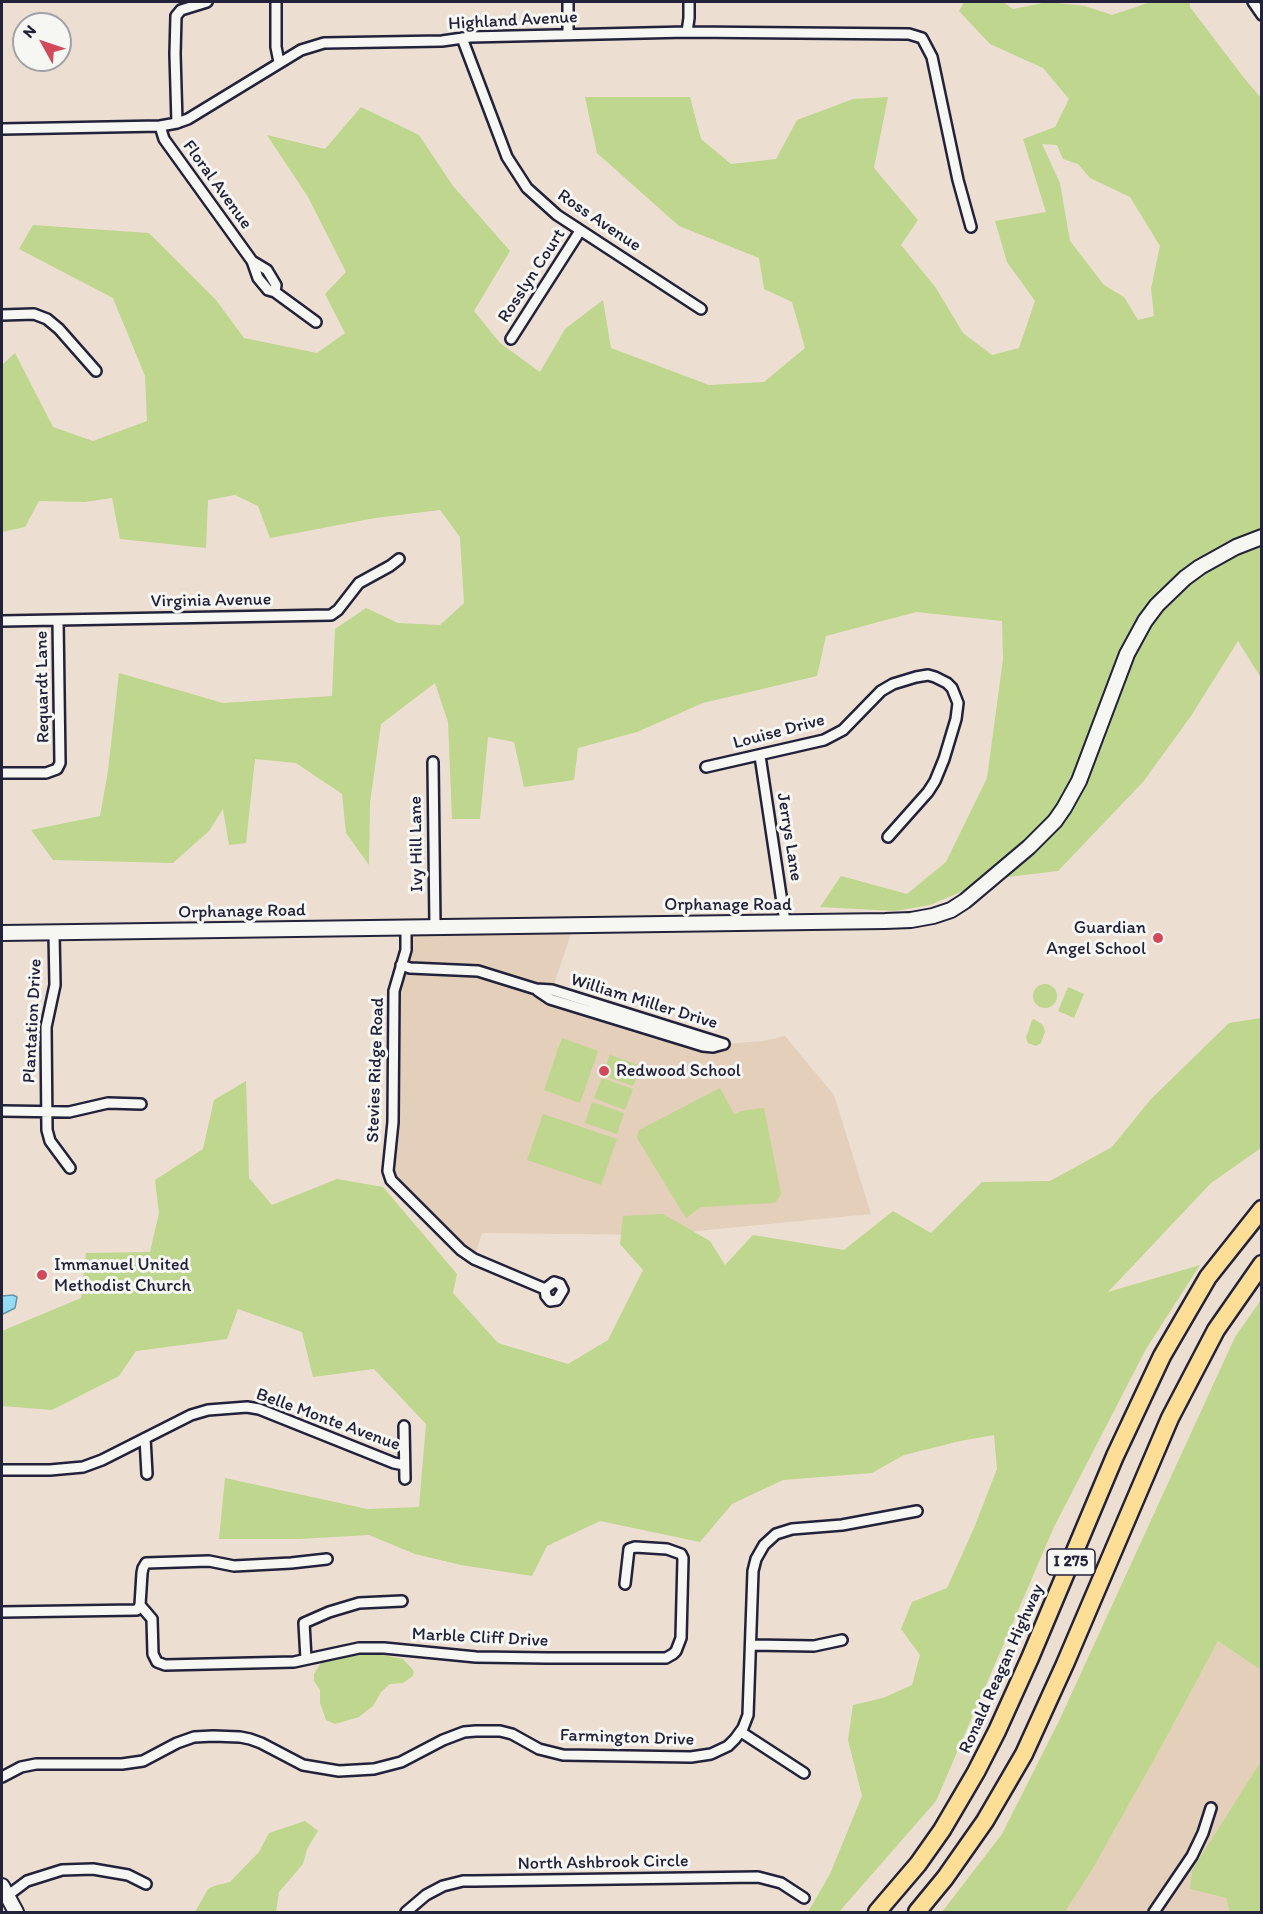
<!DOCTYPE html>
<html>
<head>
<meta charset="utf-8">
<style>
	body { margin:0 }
	#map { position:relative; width:1263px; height:1914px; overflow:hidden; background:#ecdfd1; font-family:Itim,sans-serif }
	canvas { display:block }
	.frame { position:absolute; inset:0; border:3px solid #22223b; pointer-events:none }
	.north { position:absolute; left:12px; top:12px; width:60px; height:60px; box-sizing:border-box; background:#f6f6f2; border:2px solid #a1a1a9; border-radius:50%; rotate:310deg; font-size:16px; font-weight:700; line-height:24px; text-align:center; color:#22223b }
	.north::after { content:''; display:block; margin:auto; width:21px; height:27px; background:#d1495b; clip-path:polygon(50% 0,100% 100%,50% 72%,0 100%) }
</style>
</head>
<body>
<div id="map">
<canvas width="1263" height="1914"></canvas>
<div class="frame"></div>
<div class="north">N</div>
</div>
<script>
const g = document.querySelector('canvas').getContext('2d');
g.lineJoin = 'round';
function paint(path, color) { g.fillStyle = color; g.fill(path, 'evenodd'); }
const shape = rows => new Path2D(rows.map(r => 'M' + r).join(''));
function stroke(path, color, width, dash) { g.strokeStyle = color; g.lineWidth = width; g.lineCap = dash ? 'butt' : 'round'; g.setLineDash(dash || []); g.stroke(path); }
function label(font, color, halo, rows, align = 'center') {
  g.font = font + ' Itim,sans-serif'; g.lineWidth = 6; g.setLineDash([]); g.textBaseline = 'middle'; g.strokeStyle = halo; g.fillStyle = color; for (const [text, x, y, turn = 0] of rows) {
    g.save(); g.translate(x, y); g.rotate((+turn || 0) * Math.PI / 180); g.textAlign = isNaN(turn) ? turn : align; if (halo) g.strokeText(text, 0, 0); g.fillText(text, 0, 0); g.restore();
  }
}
paint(shape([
	[574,925,552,990,724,1044,763,1041,785,1036,834,1095,871,1214,657,1235,482,1233,474,1259,391,1180,394,991,406,926],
	[1218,1641,1261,1670,1261,1761,1192,1870,1190,1889,1226,1898,1230,1912,1065,1912,1092,1870,1165,1740]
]), '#e4cfba');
paint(shape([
	[964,2,1003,2,1013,9,1048,2,1085,6,1112,15,1151,2,1190,2,1190,7,1244,78,1261,98,1261,678,1238,641,1191,716,1143,782,1058,871,991,879,930,905,895,911,820,907,841,876,907,894,946,862,987,778,1003,659,1002,621,916,612,826,636,817,676,703,703,637,732,578,748,574,780,524,787,514,742,488,737,480,819,452,819,448,722,435,683,381,724,370,803,369,865,346,833,342,794,296,763,255,759,246,843,229,845,223,809,209,831,173,863,53,860,31,830,100,816,108,771,119,673,223,703,332,696,335,629,366,608,398,623,440,625,464,603,460,537,440,510,375,518,270,538,258,506,235,495,208,500,206,548,120,539,112,498,85,502,39,501,25,527,2,532,2,365,15,353,53,427,93,441,147,421,145,376,113,298,19,249,33,225,149,233,216,300,244,338,317,353,345,333,325,294,346,272,308,197,267,135,325,149,361,107,419,135,453,186,510,251,474,311,500,343,540,372,565,329,603,300,611,348,709,385,764,382,805,348,792,302,764,289,759,258,679,226,597,153,585,97,690,97,701,139,731,164,776,159,797,120,853,99,888,97,874,168,918,220,901,245,936,288,963,333,992,355,1019,348,1035,301,1007,262,995,221,1046,212,1023,139,1055,127,1069,99,1043,68,990,44,959,11],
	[1042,144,1057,145,1063,159,1078,164,1090,178,1130,197,1160,246,1151,289,1154,316,1138,320,1124,297,1104,285,1070,241,1060,183],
	'1033 996a12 12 0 1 1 24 0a12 12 0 1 1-24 0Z',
	[1068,987,1084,994,1074,1018,1058,1011],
	[1261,1018,1261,1148,1211,1183,1108,1292,1200,1265,1146,1349,1054,1527,936,1801,839,1912,808,1912,830,1874,862,1796,848,1740,853,1705,883,1698,912,1685,920,1655,901,1629,912,1602,947,1588,974,1528,997,1469,994,1435,960,1441,904,1455,872,1473,783,1480,732,1504,700,1542,600,1521,547,1546,532,1576,461,1565,415,1554,369,1535,299,1539,219,1539,225,1478,367,1509,419,1507,426,1424,374,1369,313,1377,302,1332,238,1309,227,1339,136,1351,119,1376,52,1410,2,1406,2,1331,81,1298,86,1253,150,1252,159,1213,155,1180,203,1149,214,1100,246,1081,249,1178,272,1205,337,1179,383,1187,457,1274,453,1293,498,1343,568,1364,608,1340,643,1270,620,1244,623,1216,663,1214,710,1241,725,1265,753,1235,844,1250,893,1211,931,1233,982,1182,1050,1181,1112,1147,1151,1099,1229,1023],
	[1034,1019,1043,1025,1045,1032,1041,1043,1036,1046,1028,1043,1026,1038,1032,1020],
	[562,1038,598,1051,580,1103,544,1090],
	[610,1055,641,1066,633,1086,602,1075],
	[602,1078,633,1089,625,1110,594,1098],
	[720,1088,734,1114,741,1111,764,1108,781,1194,775,1203,701,1207,686,1218,637,1138,639,1130],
	[592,1102,624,1113,617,1134,585,1123],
	[543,1114,617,1139,601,1185,527,1160],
	[1261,1300,1261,1670,1218,1641,1165,1740,1092,1870,1065,1912,942,1912,1002,1834,1059,1721,1235,1337],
	[355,1655,382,1655,403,1659,414,1671,413,1676,403,1683,390,1684,381,1692,373,1706,359,1717,335,1724,326,1720,320,1703,320,1690,314,1681,314,1674,322,1661],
	[1261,1761,1261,1912,1230,1912,1226,1898,1190,1889,1192,1870],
	[305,1821,318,1831,307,1849,303,1864,279,1892,276,1912,195,1912,208,1889,214,1886,230,1882,259,1852,269,1833]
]), '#bed68d');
const water = shape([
	[13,1295,17,1297,15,1308,3,1314,2,1313,2,1296,13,1295]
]);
paint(water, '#93dcf4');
stroke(water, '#6692aa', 1.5);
const street = shape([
	[276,2,276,47,279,62],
	[568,2,568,34],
	[1253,2,1262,15],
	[687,32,689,18,689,2],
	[462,38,507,157,527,188,557,215,701,309],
	[177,123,175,54,176,16,181,10,207,2],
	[160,126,164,139,252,261,258,278,268,290,275,292,276,285,267,270,252,261],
	[2,129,160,126,177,123,188,119,301,50,324,43,442,41,470,37,687,32,909,34,922,38,932,57,958,180,971,227],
	[275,292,316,322],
	[2,315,34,314,47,319,59,329,96,371],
	[511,339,580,231],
	[2,621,331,615,338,610,359,583,390,566,399,559],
	[760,756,785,922],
	[433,762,435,926],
	[706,767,824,740,843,730,881,691,893,684,916,677,928,675,935,677,947,683,952,688,958,703,956,719,944,759,935,781,928,792,888,837],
	[2,773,46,773,57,769,60,763,58,620],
	[406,926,406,950,394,991,393,1122,388,1171,391,1180,461,1250,474,1259,545,1289,546,1296,550,1301,557,1300,563,1290,560,1284,554,1282,545,1289],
	[54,933,55,985,46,1027,47,1130,50,1141,70,1168],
	[401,965,410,968,478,971,536,989,552,990,724,1044],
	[538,991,550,999,703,1046,713,1047,724,1044],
	[2,1111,69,1112,108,1103,141,1104],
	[404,1426,405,1479],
	[145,1438,147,1474],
	[2,1470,50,1470,83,1467,102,1460,191,1415,208,1410,247,1407,259,1409,394,1463,404,1465],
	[140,1605,152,1619,153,1654,157,1662,165,1665,294,1662,359,1648,384,1648,476,1657,547,1658,666,1658,673,1654,676,1651,681,1638,683,1558,681,1554,667,1549,635,1547,629,1549,625,1584],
	[140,1605,142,1573,143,1568,146,1563,209,1561,234,1566,291,1563,327,1559],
	[2,1612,137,1610,140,1605],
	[751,1645,814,1646,842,1640],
	[306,1659,304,1623,329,1612,359,1603,402,1601],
	[741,1732,804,1773],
	[2,1777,21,1767,36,1764,122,1764,143,1761,177,1743,194,1737,213,1736,240,1737,250,1739,261,1743,303,1765,339,1771,374,1769,401,1762,443,1740,464,1732,476,1731,500,1731,512,1734,539,1749,563,1755,691,1757,711,1754,728,1746,735,1739,743,1728,748,1715,753,1571,756,1559,764,1545,776,1534,792,1529,842,1525,917,1511],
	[7,1896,27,1881,62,1870,93,1869,128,1875,146,1884],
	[406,1912,426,1895,443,1886,463,1881,474,1881,758,1877,781,1883,804,1898],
	[1154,1912,1192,1856,1203,1833,1211,1808]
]);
const secondary = shape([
	[2,933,885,921,911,920,933,916,951,910,965,901,1029,847,1055,821,1064,808,1079,781,1127,654,1145,621,1157,605,1185,578,1200,567,1236,547,1262,537],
	[2,1886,16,1912]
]);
const highway = shape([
	[877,1912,918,1864,942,1830,976,1772,997,1731,1030,1658,1115,1456,1162,1356,1208,1277,1262,1209],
	[917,1912,945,1878,985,1821,1024,1754,1065,1664,1170,1418,1216,1330,1262,1264]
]);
stroke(street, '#22223b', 14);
stroke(secondary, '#22223b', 18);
stroke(highway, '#22223b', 21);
stroke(street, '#f6f6f2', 9);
stroke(secondary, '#f6f6f2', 14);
stroke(highway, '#fdde96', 16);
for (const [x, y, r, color] of [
	[1158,938,6,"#d1495b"],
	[604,1071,6,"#d1495b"],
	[42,1275,6,"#d1495b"]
]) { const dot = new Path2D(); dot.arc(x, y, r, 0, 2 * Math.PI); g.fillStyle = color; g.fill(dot); stroke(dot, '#f6f6f2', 2); }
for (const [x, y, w] of [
	[1071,1562,48]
]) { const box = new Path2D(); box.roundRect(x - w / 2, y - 13, w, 26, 4.5); g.fillStyle = '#f6f6f2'; g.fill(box); stroke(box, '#22223b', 1.5); }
label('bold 16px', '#22223b', null, [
	["I 275",1071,1562]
]);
label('18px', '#22223b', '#f6f6f2', [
	["Highland Avenue",513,21,-3],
	["Floral Avenue",217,185,54],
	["Ross Avenue",599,221,34],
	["Rosslyn Court",532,276,-57],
	["Virginia Avenue",211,601,-1],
	["Requardt Lane",43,687,-91],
	["Louise Drive",779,732,-15],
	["Jerrys Lane",789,837,81],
	["Ivy Hill Lane",417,844,-91],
	["Orphanage Road",728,905],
	["Orphanage Road",242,912,-1],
	["William Miller Drive",644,1002,17],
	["Plantation Drive",33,1021,-87],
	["Stevies Ridge Road",376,1070,-88],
	["Belle Monte Avenue",328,1420,20],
	["Marble Cliff Drive",480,1638,3],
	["Ronald Reagan Highway",1002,1669,-66],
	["Farmington Drive",627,1738,2],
	["North Ashbrook Circle",603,1863,-1]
]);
label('18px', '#22223b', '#f6f6f2', [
	["Guardian",1146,928,"right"],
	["Angel School",1146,949,"right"],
	["Redwood School",616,1071],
	["Immanuel United",54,1265],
	["Methodist Church",54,1286]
], 'left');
</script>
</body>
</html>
